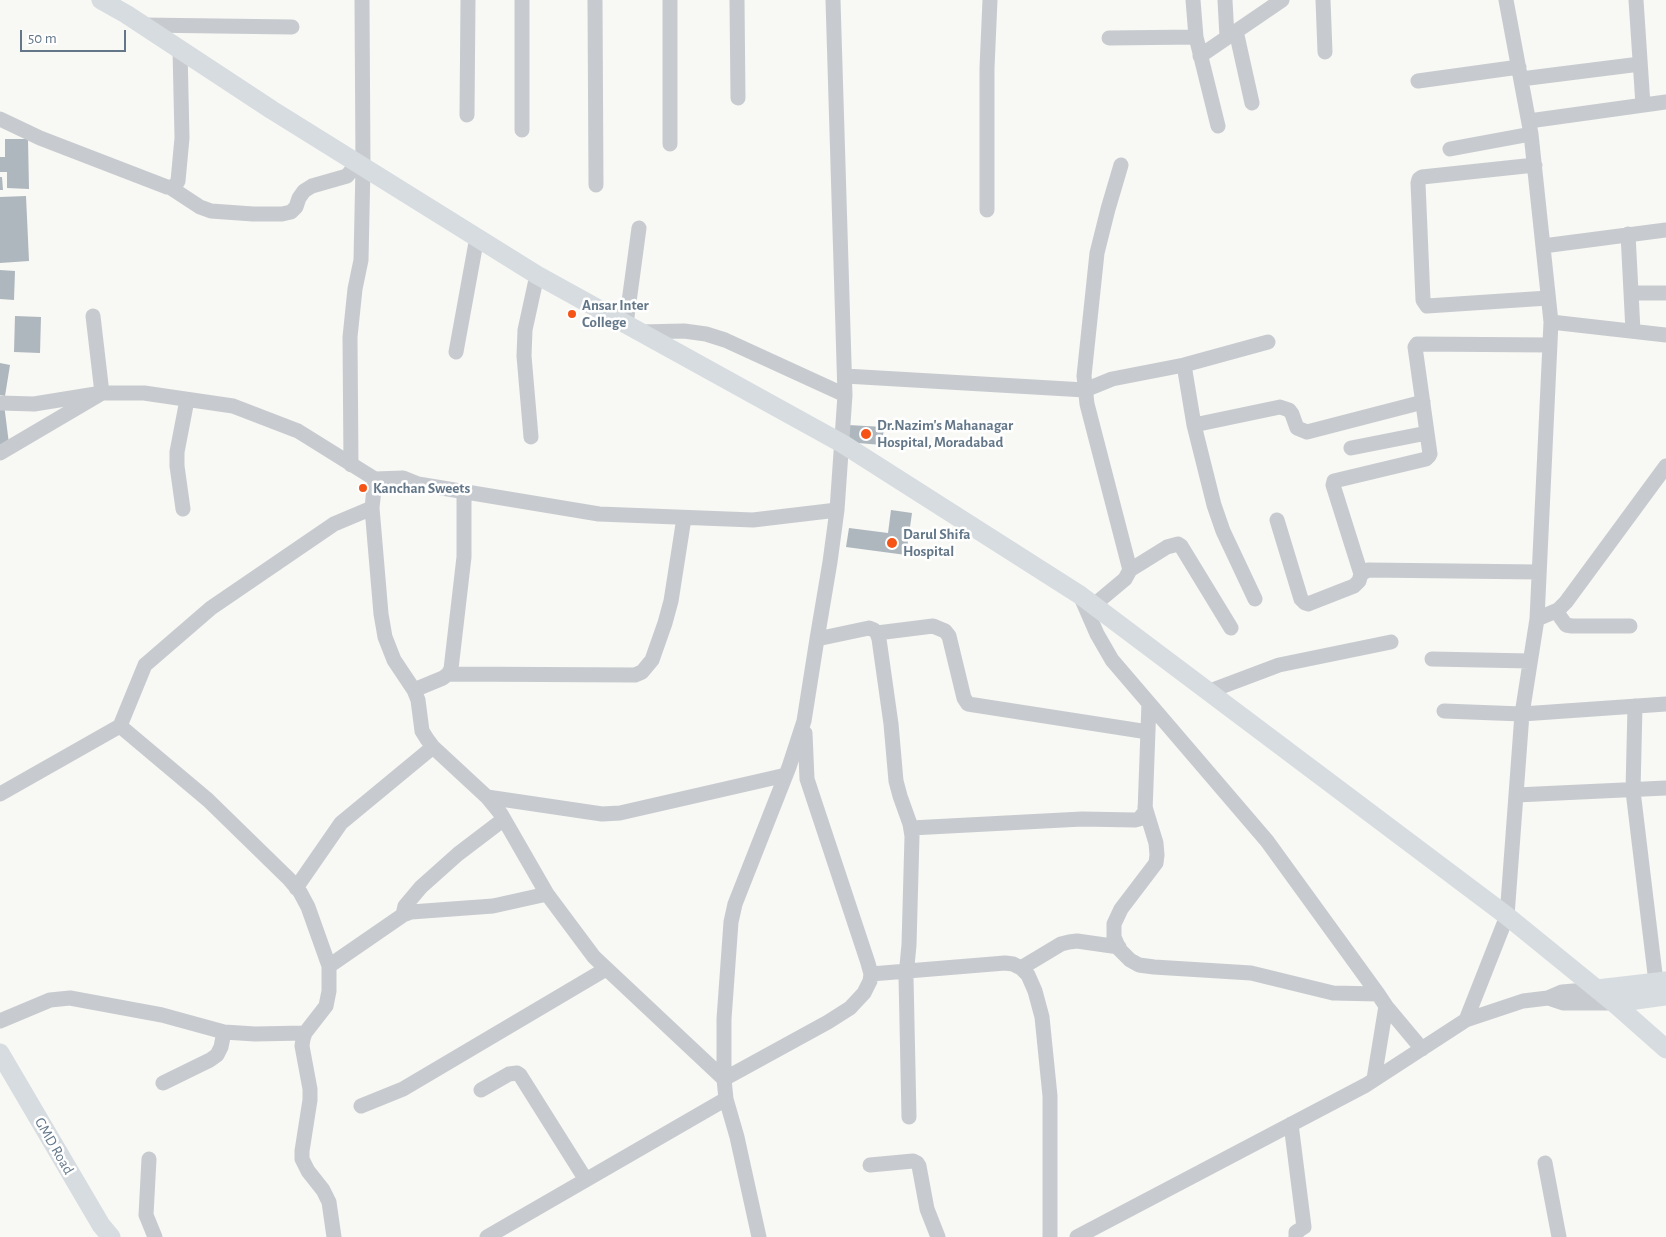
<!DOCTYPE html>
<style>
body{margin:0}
#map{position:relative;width:1666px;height:1237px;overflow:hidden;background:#f8f8f4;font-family:"Alegreya Sans",sans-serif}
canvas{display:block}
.scale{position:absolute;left:20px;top:30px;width:106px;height:22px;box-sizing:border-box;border:2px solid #637789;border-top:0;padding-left:6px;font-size:15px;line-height:18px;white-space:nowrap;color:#637789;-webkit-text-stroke:4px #fff;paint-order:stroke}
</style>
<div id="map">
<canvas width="1666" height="1237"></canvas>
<div class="scale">50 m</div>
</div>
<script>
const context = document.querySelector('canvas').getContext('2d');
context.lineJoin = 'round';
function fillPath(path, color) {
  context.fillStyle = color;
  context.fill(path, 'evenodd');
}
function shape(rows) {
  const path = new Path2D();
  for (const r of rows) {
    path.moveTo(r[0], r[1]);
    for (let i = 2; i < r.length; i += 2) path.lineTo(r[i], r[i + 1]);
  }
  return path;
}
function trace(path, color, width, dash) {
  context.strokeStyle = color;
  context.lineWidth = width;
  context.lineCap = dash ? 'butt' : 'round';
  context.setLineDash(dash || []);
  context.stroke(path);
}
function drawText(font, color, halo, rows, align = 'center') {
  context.font = font + ' "Alegreya Sans",sans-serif';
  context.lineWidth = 5;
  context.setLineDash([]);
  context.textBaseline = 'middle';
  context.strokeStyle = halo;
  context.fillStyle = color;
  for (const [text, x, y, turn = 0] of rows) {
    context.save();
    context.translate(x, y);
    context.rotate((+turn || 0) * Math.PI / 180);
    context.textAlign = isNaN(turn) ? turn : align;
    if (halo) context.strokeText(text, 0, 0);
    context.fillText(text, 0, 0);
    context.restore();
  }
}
const building = shape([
 [5,139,28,139,29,189,7,188,7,172,0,172,0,157,5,157],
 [0,177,2,177,3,190,0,190],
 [26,196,29,261,0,263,0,197],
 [0,270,15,271,14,300,0,299],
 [15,316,41,317,40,353,14,352],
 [0,363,10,365,5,396,0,395],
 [0,404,4,404,9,444,0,445],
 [848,425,884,427,882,445,846,442],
 [891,510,912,513,906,555,846,547,849,528,888,533]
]);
const minor = shape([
 [595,0,596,185],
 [737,0,738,98],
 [1193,0,1196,37,1218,126],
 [1225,0,1227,37],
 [1323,0,1325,52],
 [1636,0,1643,105],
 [143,25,292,27],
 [1236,31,1252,103],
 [1109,38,1196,37],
 [1200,56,1282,0],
 [1521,79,1640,64],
 [1418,81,1519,67],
 [467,115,468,0],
 [0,119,40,138,167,187,174,187,178,181,182,138,180,49],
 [1529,121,1666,102],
 [522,130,522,0],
 [670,144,670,0],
 [1450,149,1531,134],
 [1535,165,1422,177,1419,179,1418,183,1423,300,1427,306,1548,298],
 [171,188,200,207,211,211,253,214,282,214,291,212,296,207,299,198,304,191,312,186,347,176,351,171,356,162],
 [987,210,987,68,990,0],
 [1628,234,1633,331],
 [1543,246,1666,230],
 [1631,293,1666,293],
 [1551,322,1666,335],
 [626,324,639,228],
 [640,332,684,331,706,334,725,340,845,395],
 [456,352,477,237],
 [1184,365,1194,425,1214,505,1223,531,1255,599],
 [845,376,1085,390,1112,379,1184,365,1268,342],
 [0,403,34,404,102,393,144,393,233,406,298,431,375,479,403,478,418,484,599,514,753,520,837,510],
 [1194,425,1280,407,1289,410,1292,414,1297,428,1307,432,1423,402],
 [531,437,524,356,525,330,537,275],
 [1351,448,1427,433],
 [0,453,102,393,93,316],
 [351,465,350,337,355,289,361,260,363,167,362,0],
 [375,479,372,508,381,614,385,637,394,660,414,690,418,700,422,731,427,739,433,747,487,797,501,814,547,894,594,957,724,1079,828,1022,850,1008,864,993,870,981,871,974,868,963,807,779,805,733],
 [183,509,177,466,177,452,187,400],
 [1277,520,1301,599,1305,603,1308,604,1354,586,1359,581,1361,574,1368,570,1539,572],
 [1130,570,1167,547,1178,544,1181,546,1231,628],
 [1361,574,1333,485,1334,481,1426,459,1429,456,1430,454,1415,347,1417,344,1550,345],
 [1080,595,1097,634,1112,660,1267,841,1378,994,1386,1006,1422,1049],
 [1094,605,1125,579,1130,570,1087,404,1084,376,1097,253,1108,209,1121,165],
 [1556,611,1566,625,1572,626,1630,626],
 [1537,619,1558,610,1566,602,1666,466],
 [877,633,933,626,945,631,949,636,964,698,968,704,1148,732],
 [817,639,869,628,874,630,877,633,879,639,891,724,896,781,900,796,910,824,912,836,909,945,906,976,909,1117],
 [1432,659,1530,661],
 [448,674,635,675,642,672,652,660,665,623,671,601,684,518],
 [414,690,443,678,448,674,451,669,464,557,464,491],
 [1210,691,1279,665,1391,642],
 [1635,706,1633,791,1656,982],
 [1444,711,1522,714,1666,704],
 [120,726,208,800,289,879,300,892,308,907,329,966,329,991,326,1006,305,1033,303,1039,302,1046,310,1089,310,1100,302,1151,302,1159,308,1171,323,1190,329,1202,334,1237],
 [0,794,120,726,145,665,211,608,334,524,372,508],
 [1516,795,1666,788],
 [487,797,602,814,620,813,786,775],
 [1145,807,1156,843,1157,855,1156,863,1121,909,1114,924,1114,937,1119,949,1130,960,1139,965,1154,967,1251,973,1333,993,1378,994],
 [911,828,1082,819,1135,820,1139,819,1145,812,1149,703],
 [296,888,341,823,433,747],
 [403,915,405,906,421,887,458,854,504,819],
 [329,966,403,915,411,912,493,906,547,894],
 [1021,968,1061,944,1069,942,1077,941,1119,947],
 [871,974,1005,963,1013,964,1021,968,1028,975,1035,991,1042,1017,1050,1096,1050,1237],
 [1548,998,1563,1003,1614,1003],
 [1466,1020,1507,916,1522,714,1537,619,1551,322,1531,134,1506,0],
 [0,1021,50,1000,70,998,162,1015,224,1032,255,1034,305,1033],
 [1374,1079,1386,1006],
 [163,1083,210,1060,217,1055,221,1047,224,1032],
 [481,1090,509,1074,517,1073,520,1075,586,1180],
 [361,1106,403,1089,606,969],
 [1291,1124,1304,1227,1296,1232,1296,1237],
 [149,1159,146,1215,155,1237],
 [1545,1163,1559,1237],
 [870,1165,913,1161,917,1163,919,1166,927,1209,938,1237],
 [487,1237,726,1099],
 [759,1237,737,1137,726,1099,724,1079,724,1019,731,922,735,904,789,767,804,721,817,639,830,562,837,510,845,395,833,0],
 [1077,1237,1366,1085,1466,1020,1523,1001,1548,998,1562,992,1597,989]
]);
const major = shape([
 [101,0,126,14,272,110,537,275,843,444,1080,595,1507,916,1614,1003,1666,1049],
 [1597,989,1666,981],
 [1614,1003,1666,996],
 [0,1053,101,1225,111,1237]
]);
const markers = [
 [572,314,5,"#f65316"],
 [866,434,6,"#f65316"],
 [363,488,5,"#f65316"],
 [892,543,6,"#f65316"]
];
const poiNames = [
 ["Ansar Inter",582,305],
 ["College",582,322],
 ["Dr.Nazim's Mahanagar",877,425],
 ["Hospital, Moradabad",877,442],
 ["Kanchan Sweets",373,488],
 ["Darul Shifa",903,534],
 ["Hospital",903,551]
];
const streetNames = [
 ["GMD Road",54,1146,60]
];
fillPath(building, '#aeb7be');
trace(minor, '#c7cbcf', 15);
trace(major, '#d6dce0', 19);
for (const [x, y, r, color] of markers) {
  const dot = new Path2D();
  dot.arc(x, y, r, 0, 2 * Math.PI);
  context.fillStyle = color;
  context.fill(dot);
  trace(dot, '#fff', 2);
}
drawText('bold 15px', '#637789', '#fff', poiNames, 'left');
drawText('15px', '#637789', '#fff', streetNames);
</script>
